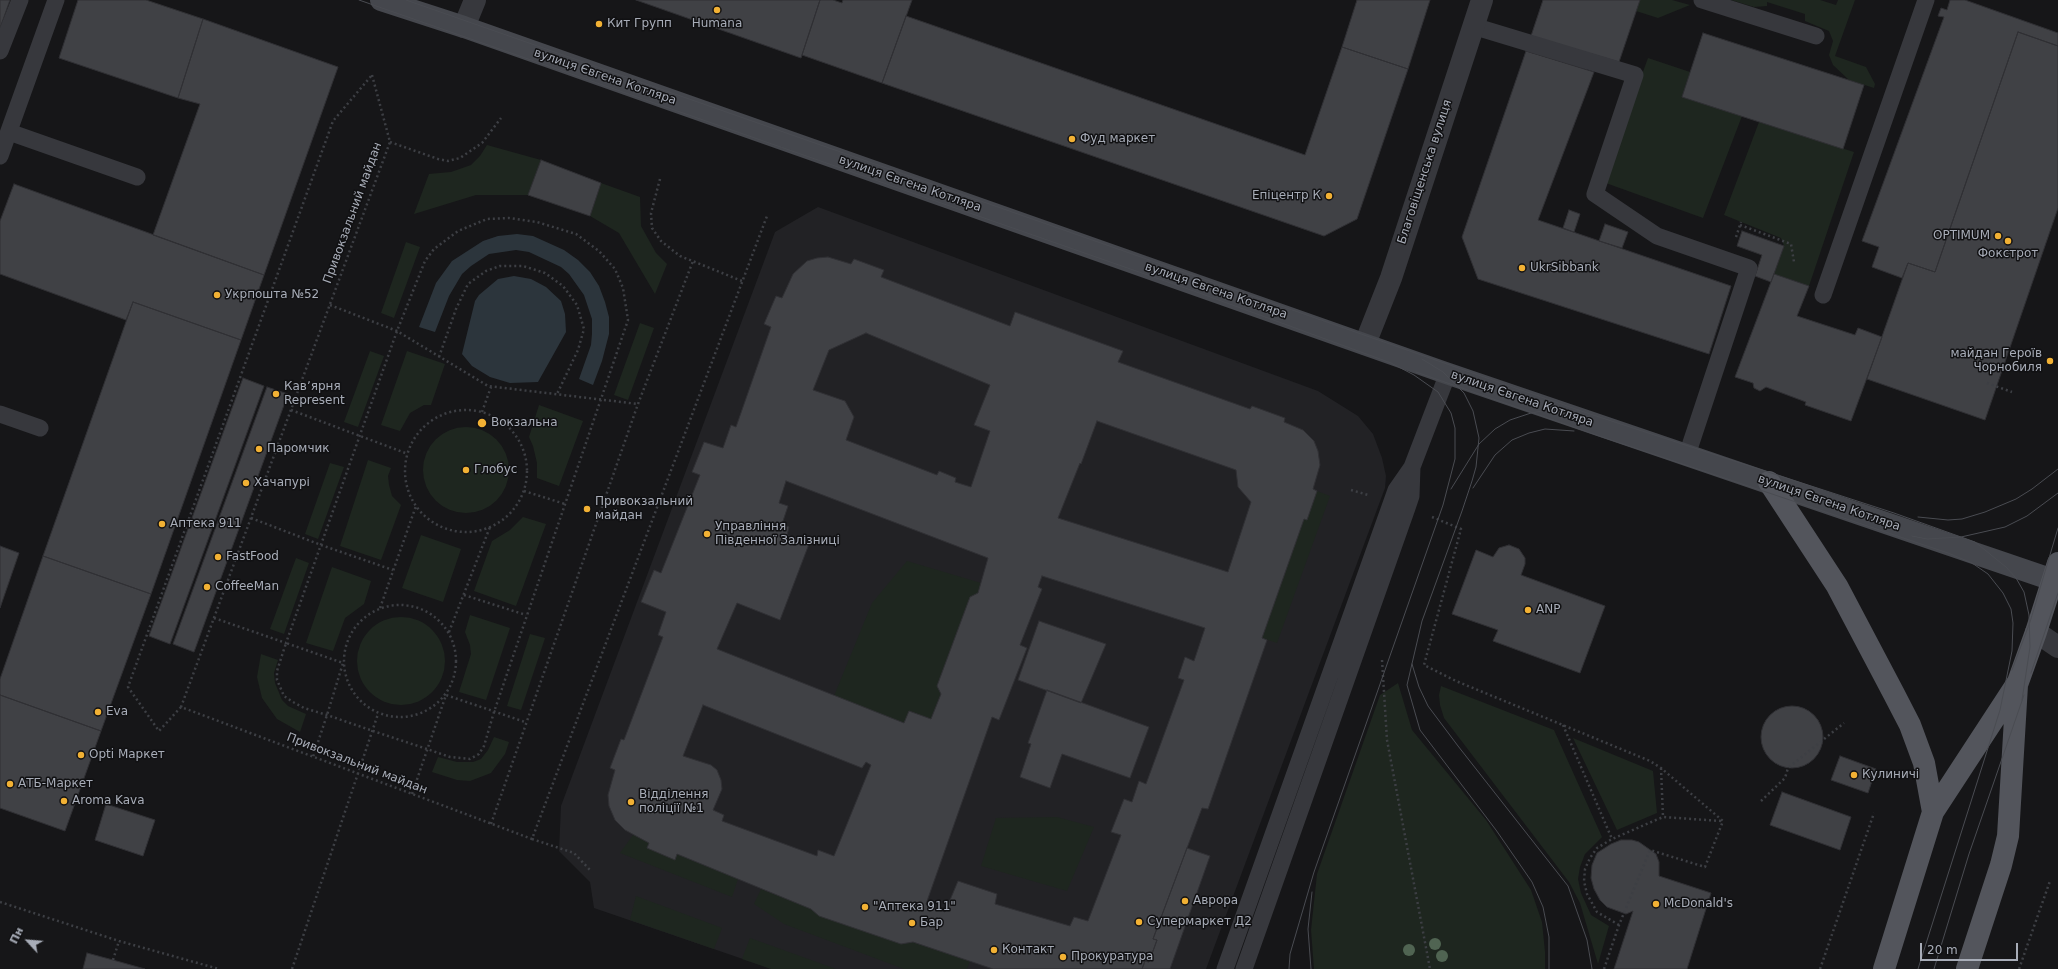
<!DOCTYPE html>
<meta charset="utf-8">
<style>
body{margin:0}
#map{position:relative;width:2058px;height:969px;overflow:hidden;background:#161618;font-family:"DejaVu Sans",sans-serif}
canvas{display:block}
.north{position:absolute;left:8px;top:921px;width:40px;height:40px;-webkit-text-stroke:3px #111113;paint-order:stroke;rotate:296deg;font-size:11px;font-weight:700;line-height:16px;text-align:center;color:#a8adb8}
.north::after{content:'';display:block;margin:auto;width:14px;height:18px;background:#a8adb8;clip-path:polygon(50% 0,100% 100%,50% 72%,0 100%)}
.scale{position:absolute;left:1920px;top:943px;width:98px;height:18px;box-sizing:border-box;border:2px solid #a8adb8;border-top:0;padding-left:5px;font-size:12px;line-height:14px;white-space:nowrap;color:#a8adb8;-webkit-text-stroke:3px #111113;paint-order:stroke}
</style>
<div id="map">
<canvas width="2058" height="969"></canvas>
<div class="north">Пн</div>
<div class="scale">20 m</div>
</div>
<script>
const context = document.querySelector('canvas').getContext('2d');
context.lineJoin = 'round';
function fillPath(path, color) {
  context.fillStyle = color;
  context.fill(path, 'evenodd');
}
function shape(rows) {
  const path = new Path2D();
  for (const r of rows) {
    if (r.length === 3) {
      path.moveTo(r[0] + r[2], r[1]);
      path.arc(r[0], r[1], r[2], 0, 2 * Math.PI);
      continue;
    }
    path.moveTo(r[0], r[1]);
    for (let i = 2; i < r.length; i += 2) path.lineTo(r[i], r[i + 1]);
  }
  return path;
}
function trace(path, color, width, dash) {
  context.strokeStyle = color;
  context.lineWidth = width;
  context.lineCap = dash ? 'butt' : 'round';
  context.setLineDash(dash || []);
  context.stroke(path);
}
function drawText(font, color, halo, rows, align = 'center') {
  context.font = font + ' "DejaVu Sans",sans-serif';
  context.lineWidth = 3;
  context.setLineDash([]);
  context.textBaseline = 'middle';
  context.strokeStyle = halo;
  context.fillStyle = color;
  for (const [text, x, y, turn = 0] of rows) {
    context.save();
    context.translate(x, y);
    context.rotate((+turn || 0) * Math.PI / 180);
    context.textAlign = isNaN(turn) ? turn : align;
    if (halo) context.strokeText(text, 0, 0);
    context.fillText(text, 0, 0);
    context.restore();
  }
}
const built = shape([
 [818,207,1318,391,1358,416,1373,434,1382,458,1386,476,1385,488,1206,969,772,969,594,908,590,882,559,851,561,806,775,232]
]);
const green = shape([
 [1640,0,1672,0,1690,5,1658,18,1636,11],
 [1731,0,1820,0,1836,5,1838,0,1855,0,1835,56,1866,67,1875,84,1874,88,1849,80,1833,65,1829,55,1833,41,1829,31,1805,21,1805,14,1767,2,1767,6,1754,7],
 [1648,58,1690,72,1682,97,1742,116,1703,218,1603,182],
 [1759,122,1854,152,1809,286,1774,274,1784,246,1781,238,1724,215],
 [487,145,541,160,528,195,476,195,414,214,429,174,451,172,471,165,480,156],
 [601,183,640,197,641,226,656,253,667,264,655,294,619,233,590,216],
 [406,242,420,247,394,318,381,313],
 [640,323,654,328,628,400,614,395],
 [370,351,384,356,358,427,344,422],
 [407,351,445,364,431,405,424,405,410,413,400,431,381,425],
 [539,405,583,421,559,486,537,478,537,463,533,446,529,437],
 [466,470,43],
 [368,460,391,468,388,476,389,485,392,496,401,505,381,560,340,546],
 [330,463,344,467,318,539,305,534],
 [1317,491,1330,496,1277,643,1262,638,1304,519,1307,519],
 [523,517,546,524,516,606,474,591,492,541,510,530],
 [421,535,461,549,443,602,402,588],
 [296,558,309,563,284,634,270,629],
 [907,561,981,583,978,593,970,597,937,686,941,694,931,719,910,711,904,723,834,696,872,603],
 [332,567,371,581,364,604,345,618,333,651,306,643],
 [470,615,510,628,486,700,459,692,471,654,470,645,465,632],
 [401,661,44],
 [530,634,545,638,521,710,507,706],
 [261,654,278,660,274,673,275,683,282,700,288,706,306,714,300,732,277,719,262,698,257,677],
 [1398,683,1412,730,1486,820,1531,890,1542,922,1545,952,1545,969,1314,969,1311,930,1317,874,1380,695],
 [1441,686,1554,730,1602,837,1585,854,1580,867,1578,879,1581,893,1591,915,1609,926,1598,964,1580,903,1569,882,1444,718,1440,705,1439,695],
 [494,737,509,742,505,754,491,773,470,781,457,780,432,772,438,757,457,762,473,762,481,759,488,750],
 [1573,738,1653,771,1657,813,1617,830],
 [1057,817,1094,827,1067,891,981,866,996,818],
 [633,835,649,843,647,848,674,859,677,854,738,879,732,897,620,853],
 [761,889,901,944,913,942,970,961,967,969,904,969,784,924,754,904],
 [636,896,722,928,714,949,630,920],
 [750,938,836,969,771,969,742,959]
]);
const water = shape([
 [517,234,533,236,564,250,578,260,590,272,599,286,605,302,609,317,609,334,602,361,593,385,579,379,591,345,592,334,592,319,584,295,569,274,561,267,529,252,516,250,489,254,471,266,462,274,449,296,435,332,419,327,436,283,452,261,483,241,498,236],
 [514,276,531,279,546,287,561,301,565,314,566,332,538,382,510,383,490,377,472,366,462,354,475,301,479,295,498,279]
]);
const building = shape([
 [0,0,10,0,0,28,0,0],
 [78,0,146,0,203,19,178,98,59,58,78,0],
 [636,0,820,0,801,58,636,0],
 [820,0,833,0,842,3,843,0,912,0,882,83,802,55,820,0],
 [1357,0,1430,0,1408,69,1342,47,1357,0],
 [1543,0,1640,0,1619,62,1592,54,1587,69,1526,51,1543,0],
 [1950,0,1965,0,2058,33,2058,46,2018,32,1935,272,1908,263,1902,278,1872,267,1879,247,1862,241,1944,17,1938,16,1941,8,1947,10,1950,0],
 [906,16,1305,155,1342,47,1408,69,1357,219,1324,236,882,83,906,16],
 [203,19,338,67,264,275,153,235,200,104,178,98,203,19],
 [2018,32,2058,46,2058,208,1985,420,1867,379,1908,263,1935,272,2018,32],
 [1703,33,1864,85,1843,149,1682,97,1703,33],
 [1526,51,1594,72,1538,220,1731,286,1709,354,1478,279,1462,237,1526,51],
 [541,160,601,183,590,216,528,195,541,160],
 [14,184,264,275,241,340,133,302,126,320,0,274,0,221,14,184],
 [1569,210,1580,214,1574,232,1563,228,1569,210],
 [1605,224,1628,232,1622,248,1599,241,1605,224],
 [1742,231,1784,246,1771,282,1755,276,1762,255,1737,246,1742,231],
 [828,257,851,264,854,259,884,270,881,277,1010,326,1015,312,1123,351,1118,362,1250,409,1252,406,1285,418,1284,422,1303,430,1314,441,1318,451,1320,465,1313,489,1317,491,1307,520,1304,519,1262,638,1267,640,1208,809,1202,808,1153,939,1157,940,1149,962,1145,961,1142,969,993,969,913,942,901,944,819,916,811,909,677,854,675,860,647,848,649,843,625,830,615,820,609,806,608,795,615,770,610,768,621,739,624,740,663,637,658,635,666,612,641,602,654,570,661,573,700,475,692,472,704,442,723,448,731,425,736,427,771,327,764,324,776,296,782,298,793,274,807,261,817,258,828,257],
 [866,333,990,385,974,425,990,431,971,487,955,482,956,478,939,471,937,475,846,440,854,417,845,401,813,390,829,350,866,333],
 [1097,421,1236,470,1238,487,1251,502,1228,572,1058,518,1080,463,1081,464,1097,421],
 [786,481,988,558,978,593,970,597,937,686,941,694,931,719,909,711,904,723,717,649,737,603,780,620,809,544,787,535,789,527,782,524,788,506,779,503,786,481],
 [1042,576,1205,628,1194,661,1185,657,1178,678,1184,680,1146,784,1139,781,1132,802,1124,799,1111,832,1121,835,1088,921,1074,917,1070,926,995,904,997,894,958,881,945,912,926,904,992,717,999,720,1027,648,1020,645,1042,589,1038,587,1042,576],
 [703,705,862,768,866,762,871,765,834,856,818,850,817,856,722,821,724,815,713,810,722,789,721,780,717,770,711,765,683,756,703,705],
 [1774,274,1809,286,1797,316,1855,335,1858,328,1882,337,1851,421,1805,405,1806,402,1766,387,1760,391,1754,388,1753,383,1735,377,1774,274],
 [133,302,241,340,151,594,43,556,133,302],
 [243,378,264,386,170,644,149,636,243,378],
 [267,387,288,394,194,652,173,644,267,387],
 [1509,545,1519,549,1525,558,1525,564,1521,575,1605,606,1580,673,1493,641,1498,630,1452,614,1476,550,1493,557,1499,548,1509,545],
 [0,546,19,553,0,608,0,546],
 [43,556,151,594,101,731,0,695,0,679,43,556],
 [1039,621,1106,644,1081,703,1018,680,1039,621],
 [1047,690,1149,727,1130,778,1062,754,1050,788,1020,777,1031,744,1028,743,1047,690],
 [0,695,101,731,65,831,0,808,0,695],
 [1792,737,31],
 [1840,756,1876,769,1868,793,1831,780,1840,756],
 [1782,792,1851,817,1840,850,1770,825,1782,792],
 [106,804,155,820,143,856,95,840,106,804],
 [1621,840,1632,840,1639,842,1656,854,1659,862,1659,876,1711,893,1687,969,1614,969,1633,911,1626,914,1607,907,1600,900,1594,889,1591,878,1592,865,1597,853,1611,844,1621,840],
 [1187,848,1210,856,1170,969,1142,969,1145,961,1149,962,1157,940,1153,939,1187,848],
 [87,953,113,960,145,969,83,969,87,953]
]);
const path = shape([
 [372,75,390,142,181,707,532,839,767,216],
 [390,142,438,159,448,161,460,158,482,143,501,118],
 [660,179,651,213,652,228,661,241,680,256,742,281],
 [1740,225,1791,244,1794,262],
 [1736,237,1741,222],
 [330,305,397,331,488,386,638,404],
 [439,357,456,309,468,284,486,271,500,266,523,266,545,273,563,286,577,305,584,329,578,350,557,394],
 [1987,383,2012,392],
 [291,410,408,454],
 [466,471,61],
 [482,412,491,387],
 [1351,490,1368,495],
 [524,491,565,504],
 [1432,517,1461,529,1424,665,1456,681,1650,761,1661,768,1723,821],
 [251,518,321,545,393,570],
 [464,595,526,615],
 [400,661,56],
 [380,608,416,506],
 [214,618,286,643,397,331,425,261,434,249,458,231,487,219,509,218,537,222,576,234,599,251,615,269,623,288,628,320,494,712,484,746,479,754,470,759,450,757,427,749,373,731,327,715,304,708,293,702,284,696,277,680,277,671,286,643,343,663,327,715,313,757],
 [449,632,490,527],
 [1382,660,1387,740,1430,969],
 [181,707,159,731,128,687,333,121,372,75],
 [1563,725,1612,839],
 [1661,768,1663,817],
 [412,794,446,695,525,722],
 [1761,801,1785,778,1788,768,1844,723],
 [491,824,638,404,693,261],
 [532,839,574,853,590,870],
 [0,902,119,941,219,969],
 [1619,925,1597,912,1587,894,1584,881,1585,869,1590,858,1597,848,1612,839,1663,817,1721,821],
 [113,960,119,941],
 [292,969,378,714],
 [1604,969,1619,925,1650,850,1705,867,1723,821],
 [1820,969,1874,813],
 [2019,969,2050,881]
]);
const service = shape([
 [1702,0,1816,36],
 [1473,26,1635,75,1595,194,1657,236,1749,268,1687,455],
 [0,51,20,0],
 [9,132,137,177],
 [0,156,56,0],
 [1823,295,1926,0],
 [0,414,40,428],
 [1225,969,1396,490,1412,467,1448,373],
 [1244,969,1407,508,1411,496,1412,467]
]);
const minor = shape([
 [464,27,475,0],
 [2036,632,2058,647]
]);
const tertiary = shape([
 [1365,344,1391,278,1482,0]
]);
const secondary = shape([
 [381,0,464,27,1443,372,2053,580]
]);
const primary = shape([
 [1769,482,1837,586,1894,694,1910,725,1924,763,1933,812],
 [1884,969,1933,812,2018,682,2036,632,2058,563],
 [1967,969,2001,865,2008,836,2017,685]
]);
const tram = shape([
 [359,0,1205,295,1391,363,1414,375,1438,392,1451,413,1455,428,1455,459,1443,505,1314,872,1290,954,1289,969],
 [406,0,1587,413,1894,513,1975,542,2006,567,2016,578,2024,592,2029,615,2030,647,2022,700],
 [1422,359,1443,372,1464,393,1473,411,1479,438,1476,467,1472,481,1462,511,1422,621,1407,685,1420,730,1496,830,1532,882,1543,907,1549,937,1549,969],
 [1416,372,1602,437,1948,553,1972,563,1988,574,2003,593,2011,609,2013,623,2012,651,2000,710,1918,969],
 [1473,488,1495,455,1512,440,1529,433,1545,429,1574,431],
 [1451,489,1479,444,1495,429,1510,420,1531,413,1547,410,1574,412],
 [1918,517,1948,520,1962,519,1985,512,2016,499,2032,489,2058,469],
 [1912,536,1927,539,1961,537,2005,527,2027,516,2058,493],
 [1412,664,1419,687,1428,706,1458,746,1568,886,1587,940,1592,969],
 [2012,670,2030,622,2058,528],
 [2031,673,2058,593],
 [1311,969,1308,929,1312,892],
 [1934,969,1969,854,2024,695]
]);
const trees = [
 [1435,944],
 [1409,950],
 [1442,956]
];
const markers = [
 [717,10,4,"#f2b134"],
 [599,24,4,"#f2b134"],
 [1072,139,4,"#f2b134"],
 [1329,196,4,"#f2b134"],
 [1998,236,4,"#f2b134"],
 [2008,241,4,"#f2b134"],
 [1522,268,4,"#f2b134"],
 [217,295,4,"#f2b134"],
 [2050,361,4,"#f2b134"],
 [276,394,4,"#f2b134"],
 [482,423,5,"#f2b134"],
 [259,449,4,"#f2b134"],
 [466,470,4,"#f2b134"],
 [246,483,4,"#f2b134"],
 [587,509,4,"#f2b134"],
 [162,524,4,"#f2b134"],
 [707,534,4,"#f2b134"],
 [218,557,4,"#f2b134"],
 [207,587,4,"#f2b134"],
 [1528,610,4,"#f2b134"],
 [98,712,4,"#f2b134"],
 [81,755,4,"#f2b134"],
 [1854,775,4,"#f2b134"],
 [10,784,4,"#f2b134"],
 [64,801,4,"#f2b134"],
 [631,802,4,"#f2b134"],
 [1185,901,4,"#f2b134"],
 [1656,904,4,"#f2b134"],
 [865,907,4,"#f2b134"],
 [1139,922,4,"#f2b134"],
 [912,923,4,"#f2b134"],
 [994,950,4,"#f2b134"],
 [1063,957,4,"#f2b134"]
];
const poiNames = [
 ["Кит Групп",607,24],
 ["Humana",717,24,"center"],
 ["Фуд маркет",1080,139],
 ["Епіцентр К",1321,196,"right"],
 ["OPTIMUM",1990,236,"right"],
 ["Фокстрот",2008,254,"center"],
 ["UkrSibbank",1530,268],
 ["Укрпошта №52",225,295],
 ["майдан Героїв",2042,354,"right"],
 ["Чорнобиля",2042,368,"right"],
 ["Кавʼярня",284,387],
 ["Represent",284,401],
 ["Вокзальна",491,423],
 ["Паромчик",267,449],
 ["Глобус",474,470],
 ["Хачапурі",254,483],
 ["Привокзальний",595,502],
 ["майдан",595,516],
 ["Аптека 911",170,524],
 ["Управління",715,527],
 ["Південної Залізниці",715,541],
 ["FastFood",226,557],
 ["CoffeeMan",215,587],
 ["ANP",1536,610],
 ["Eva",106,712],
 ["Opti Маркет",89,755],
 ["Кулиничі",1862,775],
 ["АТБ-Маркет",18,784],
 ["Відділення",639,795],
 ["поліції №1",639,809],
 ["Aroma Kava",72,801],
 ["Аврора",1193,901],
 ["McDonald's",1664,904],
 ["\"Аптека 911\"",873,907],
 ["Супермаркет Д2",1147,922],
 ["Бар",920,923],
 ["Контакт",1002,950],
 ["Прокуратура",1071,957]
];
const streetNames = [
 ["вулиця Євгена Котляра",605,77,19],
 ["Благовіщенська вулиця",1425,172,-72],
 ["вулиця Євгена Котляра",910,184,19],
 ["Привокзальний майдан",353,213,-70],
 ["вулиця Євгена Котляра",1216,291,19],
 ["вулиця Євгена Котляра",1522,399,19],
 ["вулиця Євгена Котляра",1829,503,19],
 ["Привокзальний майдан",357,764,21]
];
fillPath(built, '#222225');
fillPath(green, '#1e261f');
fillPath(water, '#2c353c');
fillPath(building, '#404145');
trace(building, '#303034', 1);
trace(path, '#3d3f44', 2.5, [2, 3]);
trace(service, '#37383d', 17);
trace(minor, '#37383d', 22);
trace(tertiary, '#37383d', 22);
trace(secondary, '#45474d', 22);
trace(primary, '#53555c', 22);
trace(tram, '#4a4c52', 1);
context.fillStyle = '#506452';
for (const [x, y] of trees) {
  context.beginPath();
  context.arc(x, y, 6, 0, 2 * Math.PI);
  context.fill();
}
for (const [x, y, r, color] of markers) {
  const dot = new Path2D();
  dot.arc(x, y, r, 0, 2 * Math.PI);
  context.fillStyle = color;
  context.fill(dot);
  trace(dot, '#111113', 1.5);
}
drawText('12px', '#a8adb8', '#111113', poiNames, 'left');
drawText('12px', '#a8adb8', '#111113', streetNames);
</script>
